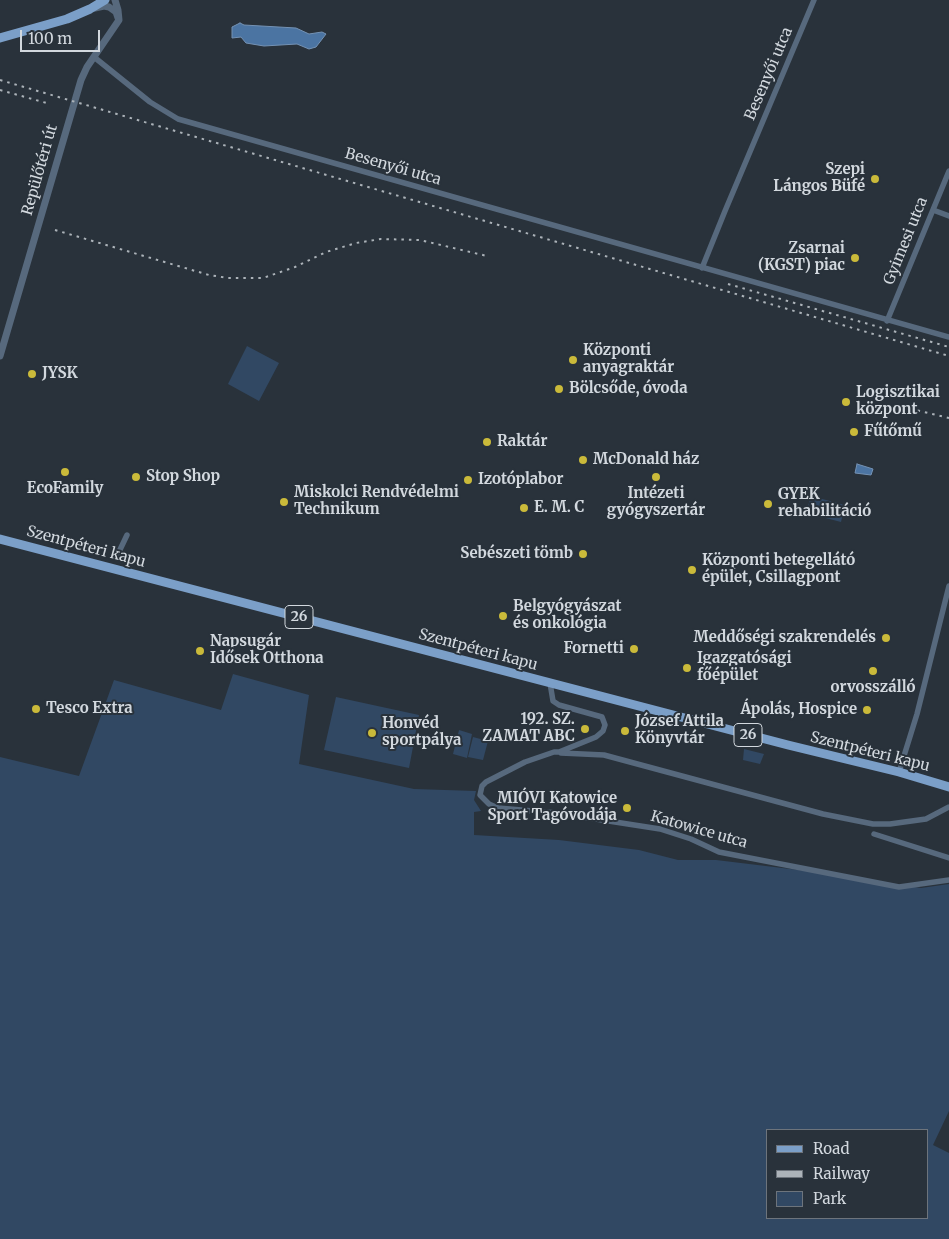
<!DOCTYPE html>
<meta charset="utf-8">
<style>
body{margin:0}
#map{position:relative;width:949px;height:1239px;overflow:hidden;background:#29323b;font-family:Merriweather,serif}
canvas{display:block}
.legend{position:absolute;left:766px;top:1129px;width:162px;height:90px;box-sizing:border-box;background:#29323b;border:1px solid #6d747c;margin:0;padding:6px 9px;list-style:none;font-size:15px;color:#d2d8de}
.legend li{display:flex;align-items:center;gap:10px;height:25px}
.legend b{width:25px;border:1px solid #6d747c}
.scale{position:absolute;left:20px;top:30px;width:80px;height:22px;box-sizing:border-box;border:2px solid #d2d8de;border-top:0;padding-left:6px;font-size:15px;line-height:18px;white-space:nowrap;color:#d2d8de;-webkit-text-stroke:4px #29323b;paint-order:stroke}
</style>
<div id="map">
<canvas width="949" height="1239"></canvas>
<ul class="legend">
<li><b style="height:6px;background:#7b9fc8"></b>Road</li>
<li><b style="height:6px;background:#acb3b9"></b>Railway</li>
<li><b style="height:14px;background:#314863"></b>Park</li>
</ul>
<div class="scale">100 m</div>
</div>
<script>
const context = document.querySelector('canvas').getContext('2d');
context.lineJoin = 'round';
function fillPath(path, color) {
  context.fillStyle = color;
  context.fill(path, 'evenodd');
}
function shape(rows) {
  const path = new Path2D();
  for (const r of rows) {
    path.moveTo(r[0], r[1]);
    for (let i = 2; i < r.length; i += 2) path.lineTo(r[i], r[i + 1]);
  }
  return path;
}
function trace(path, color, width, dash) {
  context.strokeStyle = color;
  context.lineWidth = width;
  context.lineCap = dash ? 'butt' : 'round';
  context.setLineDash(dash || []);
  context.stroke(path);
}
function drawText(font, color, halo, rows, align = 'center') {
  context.font = font + ' Merriweather,serif';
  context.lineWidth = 4;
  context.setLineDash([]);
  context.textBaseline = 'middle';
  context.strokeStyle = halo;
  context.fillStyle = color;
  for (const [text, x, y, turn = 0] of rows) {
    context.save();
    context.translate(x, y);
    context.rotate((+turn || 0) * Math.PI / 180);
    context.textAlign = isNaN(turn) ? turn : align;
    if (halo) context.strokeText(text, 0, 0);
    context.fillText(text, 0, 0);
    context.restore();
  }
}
const green = shape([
 [247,346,279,363,259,401,228,384],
 [811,496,845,505,841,522,806,513],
 [233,674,309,695,299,764,414,789,476,791,474,800,481,811,474,812,474,835,559,840,639,850,678,860,716,860,832,874,921,888,949,884,949,1111,933,1145,949,1153,949,1239,0,1239,0,757,79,776,114,680,221,710],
 [768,1130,928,1130,928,1218,768,1218],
 [336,697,419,715,409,768,324,750],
 [459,730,472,734,467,758,453,754],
 [473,737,488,741,483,760,468,757],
 [744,749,764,754,760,764,743,760]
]);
const water = shape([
 [240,23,244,25,296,28,309,34,322,32,326,34,316,47,309,49,297,44,264,46,246,43,241,37,232,38,232,27,240,23],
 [857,464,873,469,871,475,855,473,857,464]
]);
const minor = shape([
 [94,57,150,102,178,119,949,337],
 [933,210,949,216],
 [702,268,725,211,814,0],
 [887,321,949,171],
 [117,556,127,535],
 [550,683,553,701,559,705,602,717,605,725,603,731,596,737,559,752,554,752,525,762,486,782,482,786,480,795,489,804,498,808,557,813,660,829,691,839,719,852,899,887,949,880],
 [561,753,604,755,823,814,873,824,890,824,926,819,949,807],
 [899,772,917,714,949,586],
 [874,834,949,858]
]);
const tertiary = shape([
 [95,8,104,6,109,7,116,12,118,18],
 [0,356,81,80,87,67,119,20,118,10,115,0]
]);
const primary = shape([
 [0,38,67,19,90,9,105,0],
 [0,539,788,745,899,772,949,787]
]);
const rail = shape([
 [0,80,949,356],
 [0,90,50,104],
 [55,230,209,275,228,278,263,278,295,267,326,252,356,243,381,239,420,240,487,256],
 [728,284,949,347],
 [903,407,949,418]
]);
const markers = [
 [875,179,5,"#caba3a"],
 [855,258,5,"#caba3a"],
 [573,360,5,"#caba3a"],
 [32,374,5,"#caba3a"],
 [559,389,5,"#caba3a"],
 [846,402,5,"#caba3a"],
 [854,432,5,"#caba3a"],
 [487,442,5,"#caba3a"],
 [583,460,5,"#caba3a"],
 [65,472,5,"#caba3a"],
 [136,477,5,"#caba3a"],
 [656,477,5,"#caba3a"],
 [468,480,5,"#caba3a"],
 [284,502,5,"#caba3a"],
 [768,504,5,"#caba3a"],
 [524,508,5,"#caba3a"],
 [583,554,5,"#caba3a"],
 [692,570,5,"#caba3a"],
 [503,616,5,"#caba3a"],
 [886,638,5,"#caba3a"],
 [634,649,5,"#caba3a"],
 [200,651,5,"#caba3a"],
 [687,668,5,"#caba3a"],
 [873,671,5,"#caba3a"],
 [36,709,5,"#caba3a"],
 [867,710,5,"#caba3a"],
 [585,729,5,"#caba3a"],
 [625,731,5,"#caba3a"],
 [372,733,5,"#caba3a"],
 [627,808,5,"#caba3a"]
];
const shields = [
 [299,617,28],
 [748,735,28]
];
const shieldNames = [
 ["26",299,617],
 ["26",748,735]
];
const streetNames = [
 ["Besenyői utca",769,74,-67],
 ["Besenyői utca",393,167,16],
 ["Repülőtéri út",40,170,-74],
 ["Gyimesi utca",906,241,-68],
 ["Szentpéteri kapu",86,547,15],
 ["Szentpéteri kapu",478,650,15],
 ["Szentpéteri kapu",870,752,14],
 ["Katowice utca",699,830,16]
];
const poiNames = [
 ["Szepi",865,170,"right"],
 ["Lángos Büfé",865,187,"right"],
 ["Zsarnai",845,249,"right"],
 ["(KGST) piac",845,266,"right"],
 ["Központi",583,351],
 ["anyagraktár",583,368],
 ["JYSK",42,374],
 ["Bölcsőde, óvoda",569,389],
 ["Logisztikai",856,393],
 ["központ",856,410],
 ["Fűtőmű",864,432],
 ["Raktár",497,442],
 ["McDonald ház",593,460],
 ["Stop Shop",146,477],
 ["Izotóplabor",478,480],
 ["EcoFamily",65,489,"center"],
 ["Miskolci Rendvédelmi",294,493],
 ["Technikum",294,510],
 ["Intézeti",656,494,"center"],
 ["gyógyszertár",656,511,"center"],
 ["GYEK",778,495],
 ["rehabilitáció",778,512],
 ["E. M. C",534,508],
 ["Sebészeti tömb",573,554,"right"],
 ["Központi betegellátó",702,561],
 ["épület, Csillagpont",702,578],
 ["Belgyógyászat",513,607],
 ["és onkológia",513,624],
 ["Meddőségi szakrendelés",876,638,"right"],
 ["Napsugár",210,642],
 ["Idősek Otthona",210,659],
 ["Fornetti",624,649,"right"],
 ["Igazgatósági",697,659],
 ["főépület",697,676],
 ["orvosszálló",873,688,"center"],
 ["Tesco Extra",46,709],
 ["Ápolás, Hospice",857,710,"right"],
 ["192. SZ.",575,720,"right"],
 ["ZAMAT ABC",575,737,"right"],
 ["József Attila",635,722],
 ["Könyvtár",635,739],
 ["Honvéd",382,724],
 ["sportpálya",382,741],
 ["MIÓVI Katowice",617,799,"right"],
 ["Sport Tagóvodája",617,816,"right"]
];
fillPath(green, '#314863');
fillPath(water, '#4b74a2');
trace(water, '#7492b4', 1);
trace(minor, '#57697d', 5.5);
trace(tertiary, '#57697d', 7);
trace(primary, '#7b9fc8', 9);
trace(rail, '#acb3b9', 2, [2.5, 5]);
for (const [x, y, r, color] of markers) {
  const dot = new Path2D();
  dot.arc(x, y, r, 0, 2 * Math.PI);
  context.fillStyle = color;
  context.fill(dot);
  trace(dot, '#29323b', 2);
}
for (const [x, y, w] of shields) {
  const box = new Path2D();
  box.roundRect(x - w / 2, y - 11.5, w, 23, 4);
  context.fillStyle = '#29323b';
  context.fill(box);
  trace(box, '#d2d8de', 1);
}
drawText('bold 14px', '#d2d8de', null, shieldNames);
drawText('15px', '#d2d8de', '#29323b', streetNames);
drawText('bold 15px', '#d2d8de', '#29323b', poiNames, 'left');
</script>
